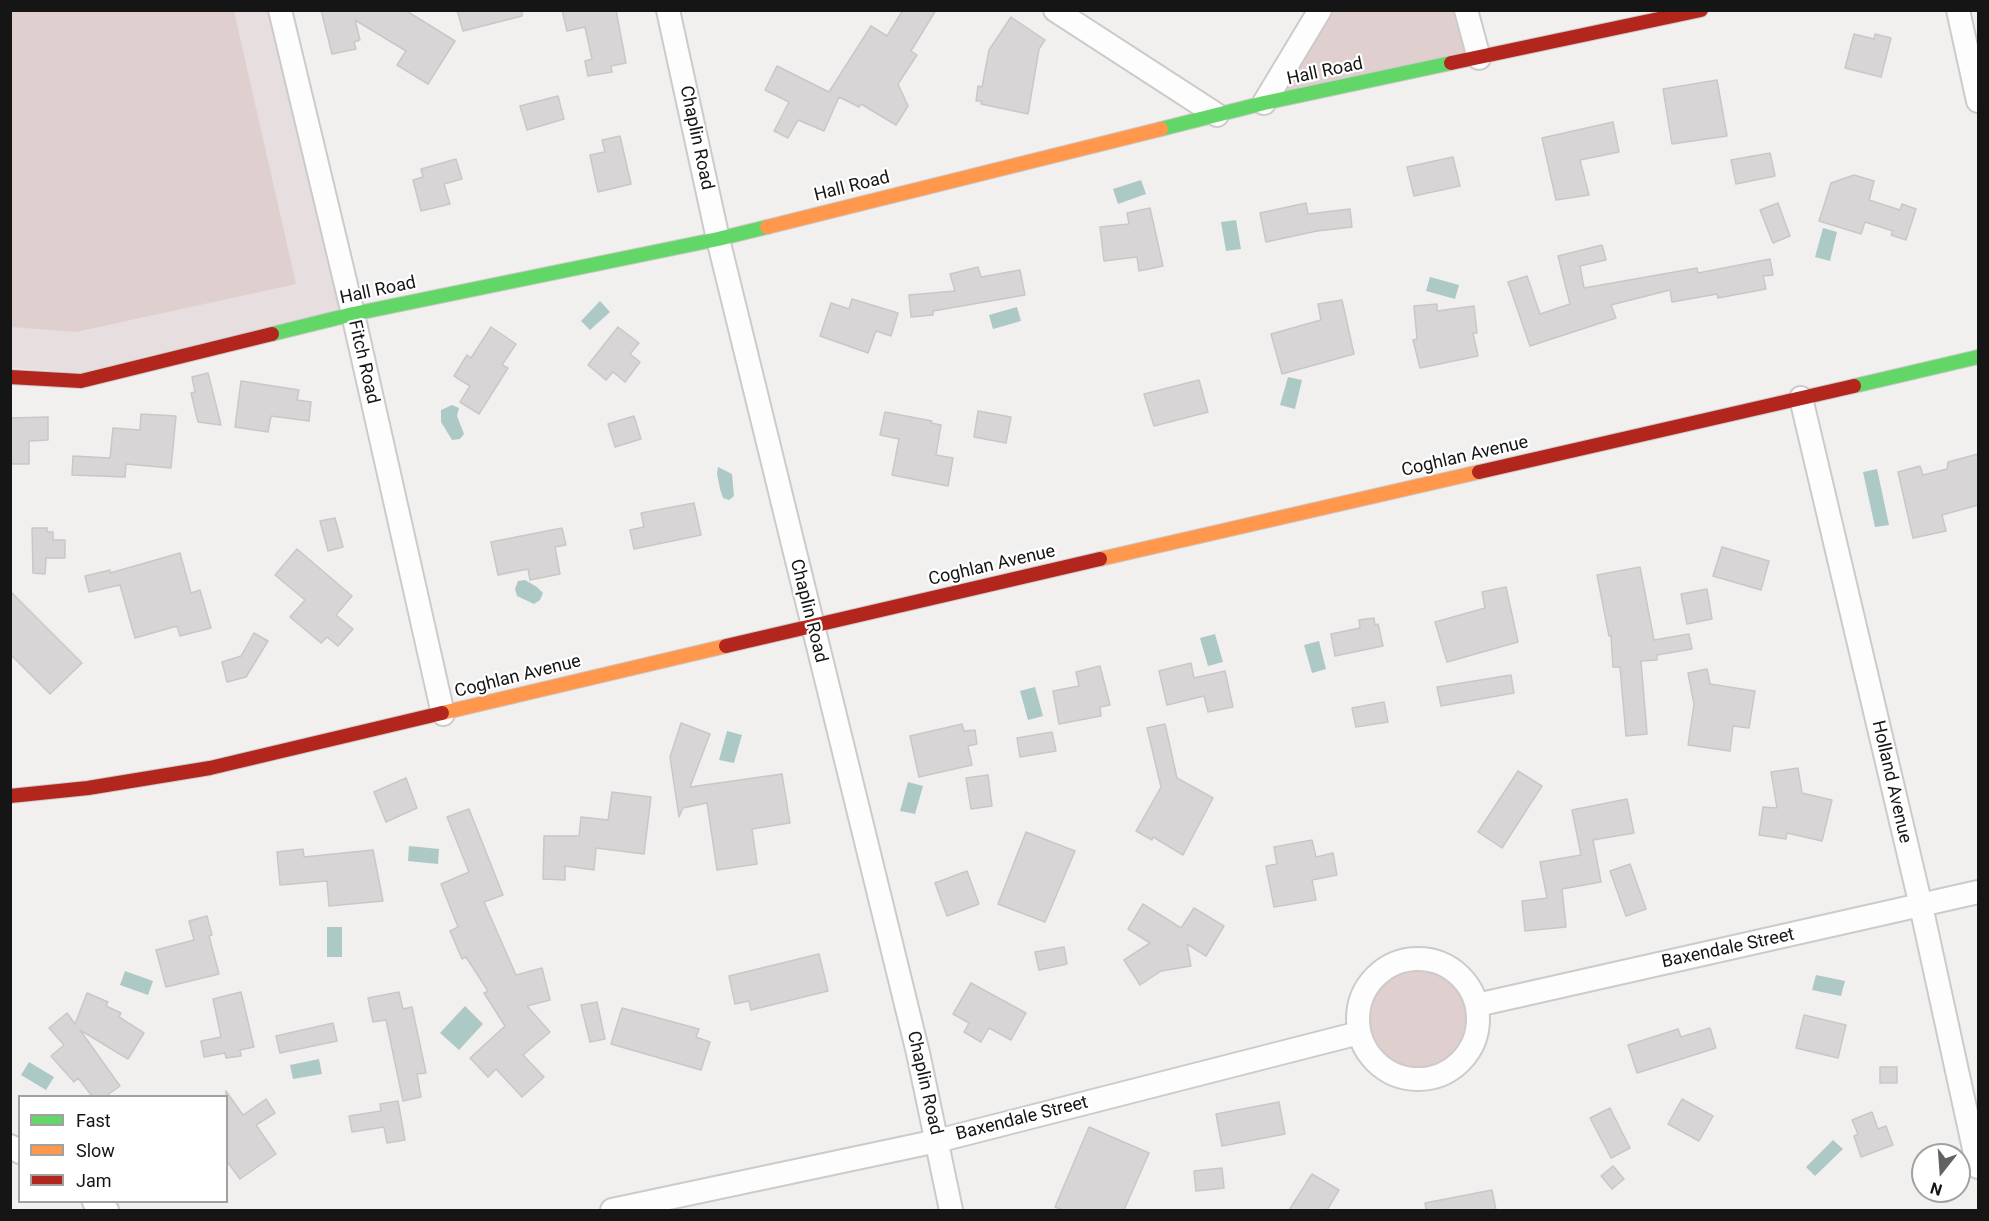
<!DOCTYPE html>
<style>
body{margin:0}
#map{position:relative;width:1989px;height:1221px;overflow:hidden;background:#f2efef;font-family:Roboto,sans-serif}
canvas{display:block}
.frame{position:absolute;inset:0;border:12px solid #161515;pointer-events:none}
.legend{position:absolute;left:18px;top:1095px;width:210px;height:108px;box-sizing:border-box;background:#fff;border:2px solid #a2a1a1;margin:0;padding:8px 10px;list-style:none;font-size:18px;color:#161515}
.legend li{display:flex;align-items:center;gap:12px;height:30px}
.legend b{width:30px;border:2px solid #a2a1a1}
.north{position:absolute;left:1911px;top:1143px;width:60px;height:60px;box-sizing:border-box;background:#fff;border:2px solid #a2a1a1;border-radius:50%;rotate:197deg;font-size:16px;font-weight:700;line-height:24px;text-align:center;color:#161515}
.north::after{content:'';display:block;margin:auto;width:21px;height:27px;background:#636161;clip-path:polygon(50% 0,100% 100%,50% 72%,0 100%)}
</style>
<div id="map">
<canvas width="1989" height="1221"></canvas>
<div class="frame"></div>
<ul class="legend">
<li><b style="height:8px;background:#63d668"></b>Fast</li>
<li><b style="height:8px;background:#ff974d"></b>Slow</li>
<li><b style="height:8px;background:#b3261e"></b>Jam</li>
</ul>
<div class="north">N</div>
</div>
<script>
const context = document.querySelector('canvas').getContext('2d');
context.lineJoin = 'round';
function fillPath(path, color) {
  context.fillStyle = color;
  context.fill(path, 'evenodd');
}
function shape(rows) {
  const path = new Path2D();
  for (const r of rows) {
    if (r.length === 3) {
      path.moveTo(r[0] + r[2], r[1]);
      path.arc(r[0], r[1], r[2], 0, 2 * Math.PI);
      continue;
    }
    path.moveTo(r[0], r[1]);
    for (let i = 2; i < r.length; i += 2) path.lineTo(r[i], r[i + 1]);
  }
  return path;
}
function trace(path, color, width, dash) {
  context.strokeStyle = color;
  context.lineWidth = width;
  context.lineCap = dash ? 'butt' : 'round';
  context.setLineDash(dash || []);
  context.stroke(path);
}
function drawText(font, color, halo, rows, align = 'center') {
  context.font = font + ' Roboto,sans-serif';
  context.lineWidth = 4.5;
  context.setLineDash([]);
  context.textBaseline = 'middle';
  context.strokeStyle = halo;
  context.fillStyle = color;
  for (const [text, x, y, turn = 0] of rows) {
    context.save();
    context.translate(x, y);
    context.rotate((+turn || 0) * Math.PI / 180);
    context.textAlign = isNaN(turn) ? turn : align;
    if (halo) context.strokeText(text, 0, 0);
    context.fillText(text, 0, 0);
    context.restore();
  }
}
const built = shape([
 [10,11,271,11,344,309,80,373,11,368]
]);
const green = shape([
 [10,11,234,11,296,284,76,332,11,327],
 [1324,11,1462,11,1474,56,1274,96],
 [1418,1019,60]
]);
const water = shape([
 [1141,180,1146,194,1118,204,1113,189],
 [1236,220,1241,249,1226,251,1221,222],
 [1823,228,1837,232,1830,261,1815,257],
 [1430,277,1459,285,1455,299,1426,291],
 [600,301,610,312,590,330,581,321],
 [1017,307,1021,321,993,329,989,315],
 [1288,377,1302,380,1295,409,1280,405],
 [452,405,459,408,457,416,464,434,460,439,452,440,441,422,441,410],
 [718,467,732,474,734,496,729,500,723,498,720,489,717,474],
 [1877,469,1889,525,1875,527,1863,472],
 [525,580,537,587,543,593,540,600,534,604,517,596,515,589,518,581],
 [1215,634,1223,662,1208,666,1200,638],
 [1319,641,1326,669,1312,673,1304,645],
 [1035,687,1043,716,1028,720,1020,691],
 [727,731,742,735,734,763,719,760],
 [908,782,923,786,915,814,900,811],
 [409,846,439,849,438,864,408,861],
 [327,927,342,927,342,957,327,957],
 [125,971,153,981,148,995,120,985],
 [1816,975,1845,981,1841,996,1812,990],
 [465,1006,483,1024,459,1050,440,1033],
 [319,1059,322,1074,293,1079,290,1065],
 [29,1062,54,1077,46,1090,21,1075],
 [1833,1140,1843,1149,1815,1176,1806,1167]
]);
const building = shape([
 [321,10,405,10,455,41,428,84,397,65,406,51,355,20,360,40,354,42,356,49,332,54,321,10],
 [457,10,522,10,522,16,463,31,457,10],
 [562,10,616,10,626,63,611,66,612,72,588,76,585,61,592,59,585,27,567,31,562,10],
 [903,10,936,10,911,51,917,55,898,84,908,106,896,125,861,104,859,107,839,97,824,131,798,120,788,138,774,131,789,102,765,90,777,66,829,92,871,26,887,36,903,10],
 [1011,17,1045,40,1039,49,1028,114,981,104,982,101,976,101,978,86,982,87,989,50,1011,17],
 [1854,34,1874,39,1875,34,1891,38,1881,77,1845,68,1854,34],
 [1717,80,1727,136,1672,144,1663,89,1717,80],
 [558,96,564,119,527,130,520,106,558,96],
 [1613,122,1619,152,1580,160,1589,195,1556,200,1542,138,1613,122],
 [620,136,631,184,598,192,590,155,605,152,602,140,620,136],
 [1770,153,1775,176,1736,184,1731,160,1770,153],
 [1453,157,1460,186,1414,196,1407,167,1453,157],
 [456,159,462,179,444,184,450,204,421,211,413,180,423,177,421,169,456,159],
 [1854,175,1874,181,1869,200,1900,210,1902,204,1916,209,1906,240,1891,235,1893,231,1865,222,1861,234,1819,221,1831,183,1854,175],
 [1306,203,1308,214,1350,209,1352,227,1317,231,1266,242,1260,213,1306,203],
 [1778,203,1790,236,1773,243,1760,210,1778,203],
 [1150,208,1163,266,1139,271,1137,257,1104,261,1100,227,1129,224,1127,213,1150,208],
 [1602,245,1606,260,1580,266,1584,288,1697,268,1698,273,1770,259,1773,275,1763,276,1766,289,1718,298,1717,294,1672,302,1670,290,1611,305,1616,318,1530,346,1508,282,1527,276,1540,314,1570,304,1558,256,1602,245],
 [978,267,981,277,1020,270,1025,295,933,311,933,315,911,317,909,295,955,291,950,274,978,267],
 [852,299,898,313,891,336,876,331,868,353,820,336,831,303,849,309,852,299],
 [1342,300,1354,354,1282,374,1271,334,1321,320,1318,304,1342,300],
 [1437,304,1437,311,1474,306,1477,333,1473,333,1478,356,1420,368,1413,340,1417,339,1414,306,1437,304],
 [491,327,516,344,502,365,508,368,479,414,460,402,470,386,454,376,467,355,471,358,491,327],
 [618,327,639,343,630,354,640,362,625,382,613,372,606,380,588,365,618,327],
 [208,373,221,425,198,422,191,393,195,392,192,377,208,373],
 [1199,380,1208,412,1154,426,1144,394,1199,380],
 [241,381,299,390,297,400,311,402,309,421,271,416,268,432,235,427,241,381],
 [978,411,1011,417,1006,443,974,437,978,411],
 [885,412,932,421,931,423,941,425,936,455,953,458,948,486,892,475,899,439,880,435,885,412],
 [141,414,176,416,171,468,126,464,125,477,72,475,73,456,110,458,113,428,140,430,141,414],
 [634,416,641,439,615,447,608,424,634,416],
 [48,417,48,440,29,441,29,464,10,464,10,418,48,417],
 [1978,454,1978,505,1942,515,1946,531,1913,538,1898,472,1920,466,1923,475,1947,469,1948,462,1978,454],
 [694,503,701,535,634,549,630,530,644,527,641,513,694,503],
 [335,518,343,547,328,551,320,521,335,518],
 [32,528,47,528,47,532,53,532,53,540,65,540,65,558,46,558,45,574,33,573,32,528],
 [562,528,566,545,555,547,560,574,530,580,528,569,498,575,491,542,562,528],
 [1722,547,1769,561,1761,590,1713,576,1722,547],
 [297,549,352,596,336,615,353,629,338,646,327,637,321,643,290,617,305,600,275,575,297,549],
 [180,553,191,593,200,590,211,628,180,636,177,626,135,638,120,585,89,592,85,576,110,570,110,573,180,553],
 [1640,567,1654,640,1689,634,1692,649,1657,655,1657,660,1641,661,1647,734,1626,736,1620,667,1613,667,1611,635,1609,636,1597,575,1640,567],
 [1506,587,1518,642,1447,662,1435,622,1485,608,1482,592,1506,587],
 [1707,589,1712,619,1687,624,1681,594,1707,589],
 [10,591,82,663,50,694,10,654,10,591],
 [1374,618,1375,625,1378,624,1383,646,1335,656,1331,634,1360,628,1359,620,1374,618],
 [254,633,268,641,246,677,227,682,222,662,241,656,254,633],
 [1191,663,1194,678,1225,671,1233,707,1208,712,1204,696,1167,705,1159,671,1191,663],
 [1100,666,1110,705,1100,707,1101,716,1059,724,1053,691,1079,686,1076,672,1100,666],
 [1707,669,1710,684,1755,691,1749,728,1733,726,1730,751,1688,745,1694,704,1688,673,1707,669],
 [1511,675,1514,693,1441,706,1437,687,1511,675],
 [1384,702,1388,722,1356,727,1352,708,1384,702],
 [681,723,710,734,690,787,782,774,790,823,752,829,757,864,717,870,707,803,683,808,679,817,670,757,681,723],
 [962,724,964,731,975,730,977,744,968,746,972,765,919,777,910,736,962,724],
 [1165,724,1177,778,1213,798,1183,855,1153,837,1152,840,1136,831,1161,787,1147,728,1165,724],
 [1052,732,1056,751,1020,757,1017,738,1052,732],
 [1798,768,1802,793,1832,800,1822,841,1787,833,1786,839,1759,835,1763,807,1777,808,1771,772,1798,768],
 [1518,771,1542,786,1502,848,1478,832,1518,771],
 [988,775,992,806,971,809,966,778,988,775],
 [406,778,417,808,386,822,374,792,406,778],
 [612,792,651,797,644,854,596,848,594,870,565,866,565,880,543,879,544,836,579,836,581,817,608,820,612,792],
 [1627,799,1634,833,1593,840,1601,882,1562,889,1566,927,1525,931,1522,901,1547,898,1540,862,1581,855,1572,810,1627,799],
 [469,809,503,895,484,902,516,975,542,968,550,1000,527,1006,550,1032,523,1055,544,1077,522,1097,496,1069,488,1077,470,1058,505,1026,484,993,488,991,466,957,462,959,450,931,458,927,441,884,469,872,447,817,469,809],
 [1026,832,1075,851,1045,922,998,904,1026,832],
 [1312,840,1316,857,1333,853,1337,875,1312,880,1316,900,1274,907,1266,866,1277,864,1274,847,1312,840],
 [303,849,304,857,373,850,383,901,329,906,327,881,280,885,277,852,303,849],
 [1630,864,1646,909,1626,916,1610,871,1630,864],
 [967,871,979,904,947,916,935,883,967,871],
 [1143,904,1181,928,1194,908,1224,926,1206,956,1187,944,1191,966,1161,971,1140,985,1124,960,1150,943,1128,929,1143,904],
 [207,916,212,935,209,936,219,974,166,987,156,950,194,940,189,921,207,916],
 [1064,947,1067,964,1039,970,1035,952,1064,947],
 [819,954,828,991,751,1010,749,1001,735,1004,729,976,819,954],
 [971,983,1026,1013,1011,1040,989,1028,981,1042,964,1032,969,1023,953,1014,971,983],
 [241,992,254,1047,240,1050,241,1056,226,1058,225,1053,204,1057,201,1041,221,1037,213,999,241,992],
 [399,992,403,1009,412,1007,426,1073,417,1074,421,1097,403,1101,386,1020,373,1022,368,998,399,992],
 [87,993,108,1002,106,1006,121,1013,119,1017,144,1033,128,1059,80,1030,120,1086,106,1096,92,1096,78,1078,74,1082,51,1056,64,1045,49,1028,67,1013,75,1024,87,993],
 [597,1002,605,1039,590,1042,581,1005,597,1002],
 [622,1008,699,1029,696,1037,710,1042,701,1070,611,1044,622,1008],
 [1804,1015,1846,1025,1838,1058,1796,1048,1804,1015],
 [333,1023,337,1041,280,1053,276,1036,333,1023],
 [1710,1028,1716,1048,1637,1073,1628,1045,1678,1029,1681,1037,1710,1028],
 [1880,1067,1897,1067,1897,1083,1880,1083,1880,1067],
 [226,1091,243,1115,266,1099,275,1113,256,1125,276,1154,240,1179,226,1160,226,1091],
 [1682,1099,1713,1116,1699,1141,1668,1124,1682,1099],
 [398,1101,405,1140,387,1143,384,1127,352,1132,349,1116,381,1111,380,1104,398,1101],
 [1279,1102,1285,1134,1222,1146,1216,1114,1279,1102],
 [1610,1108,1630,1148,1611,1158,1590,1118,1610,1108],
 [1872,1112,1878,1129,1886,1126,1893,1145,1861,1157,1854,1136,1858,1134,1852,1120,1872,1112],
 [1089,1127,1149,1153,1124,1210,1063,1210,1055,1207,1089,1127],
 [1613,1166,1624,1179,1612,1189,1601,1176,1613,1166],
 [1222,1168,1224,1188,1196,1191,1194,1171,1222,1168],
 [1312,1174,1339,1190,1327,1210,1289,1210,1312,1174],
 [1492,1190,1496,1210,1426,1210,1425,1203,1492,1190]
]);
const street = shape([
 [280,10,353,314,443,714],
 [668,10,718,239,918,1053,951,1210],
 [1055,10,1217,115],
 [1466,10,1479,58],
 [1958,10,1978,101],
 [1264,103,1320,10],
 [1801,398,1921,906,1978,1167],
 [1418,1019,60],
 [1477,1005,1978,892],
 [10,1146,20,1152],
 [94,1202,107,1210],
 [612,1210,937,1141,1359,1033]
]);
const fast = shape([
 [1161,129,1264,103,1451,63],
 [272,334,353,314,718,239,767,227],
 [1854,386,1978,357]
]);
const slow = shape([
 [767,227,1161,129],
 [1100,559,1479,472],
 [442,713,726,646]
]);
const jam = shape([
 [1451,63,1701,10],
 [10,377,81,381,272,334],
 [1479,472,1854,386],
 [726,646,1100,559],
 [10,796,88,788,210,768,442,713]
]);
const streetNames = [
 ["Hall Road",1325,72,-12],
 ["Chaplin Road",696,138,78],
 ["Hall Road",852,187,-14],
 ["Hall Road",378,291,-12],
 ["Fitch Road",363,362,77],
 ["Coghlan Avenue",1465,457,-13],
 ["Coghlan Avenue",992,566,-13],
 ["Chaplin Road",808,611,76],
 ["Coghlan Avenue",518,677,-14],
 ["Holland Avenue",1891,782,77],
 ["Baxendale Street",1728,949,-12],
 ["Chaplin Road",924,1083,77],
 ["Baxendale Street",1022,1119,-14]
];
fillPath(built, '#e7dfdf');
fillPath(green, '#e0cfcf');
fillPath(water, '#acc9c6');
fillPath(building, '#d7d5d5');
trace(building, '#c9c7c7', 1.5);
trace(street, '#cdcaca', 26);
trace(fast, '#cdcaca', 16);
trace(slow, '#cdcaca', 16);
trace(jam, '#cdcaca', 16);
trace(street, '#fdfdfd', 22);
trace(fast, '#63d668', 14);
trace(slow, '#ff974d', 14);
trace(jam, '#b3261e', 14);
drawText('18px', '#161515', '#fff', streetNames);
</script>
